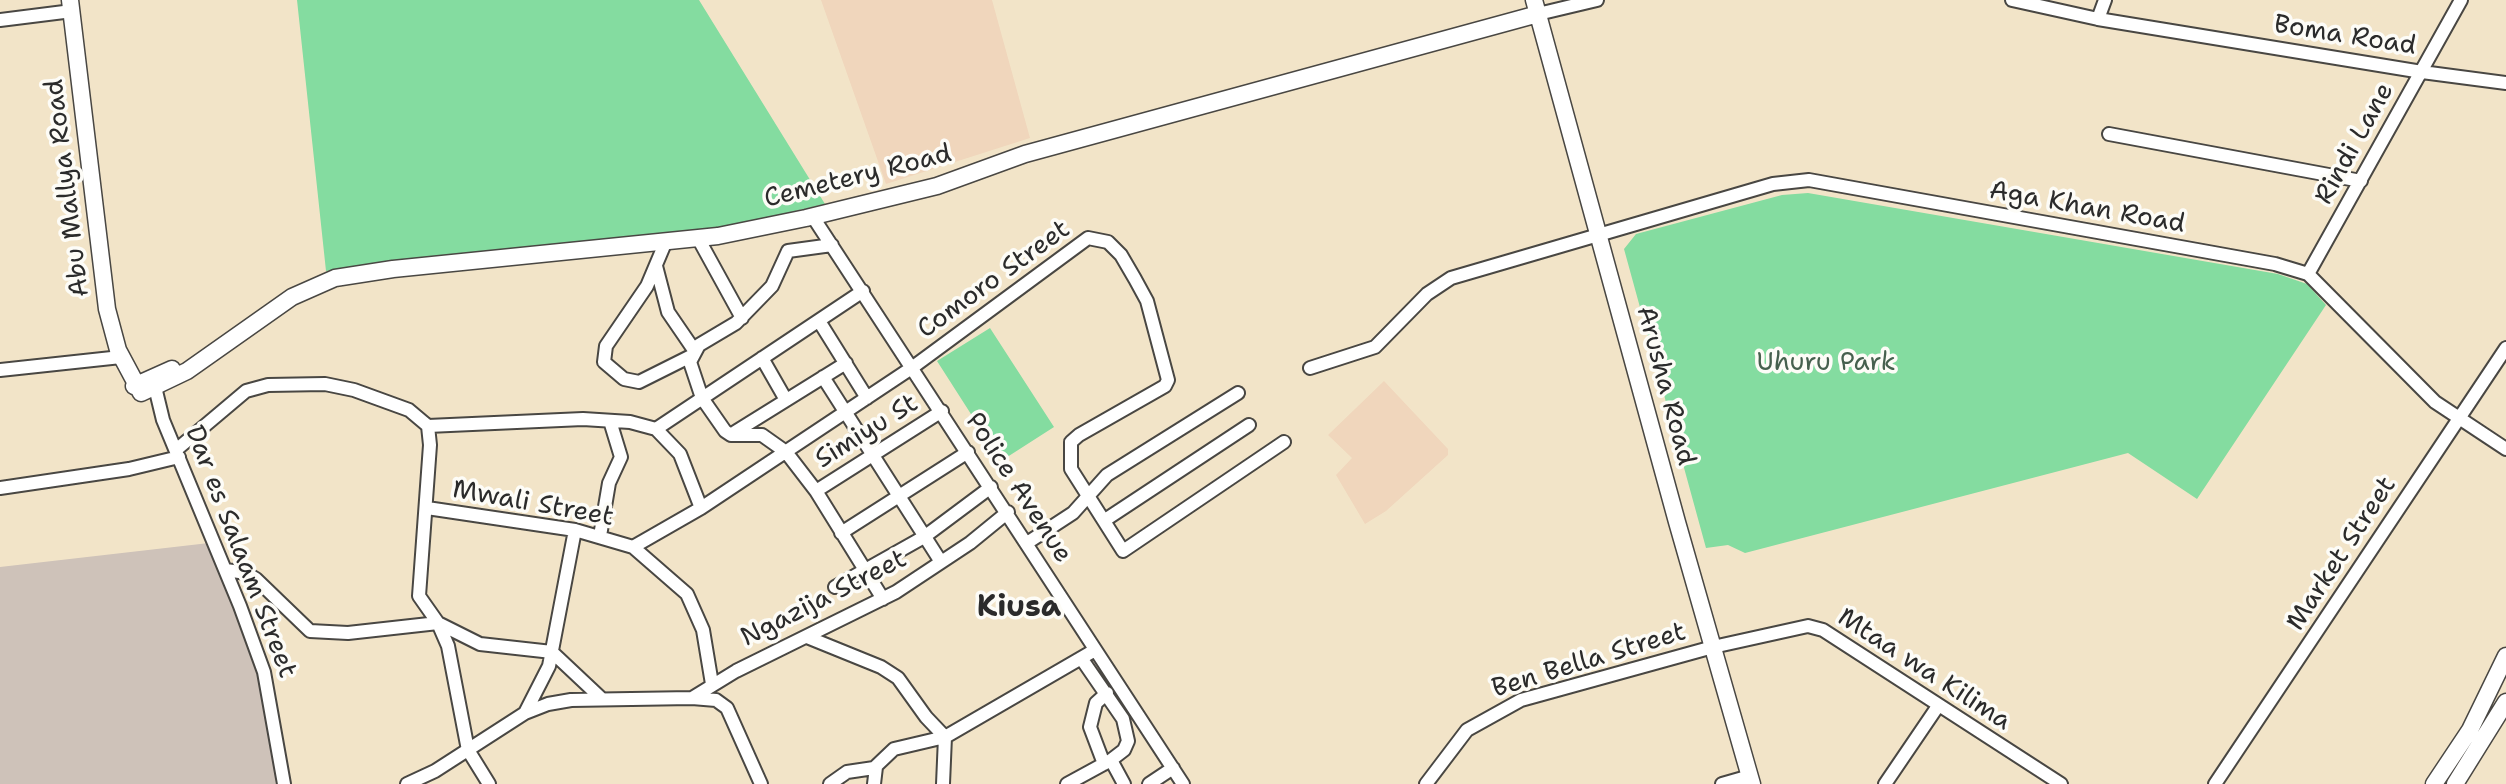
<!DOCTYPE html>
<style>
body{margin:0}
canvas{display:block;background:#f2e4c8}
</style>
<canvas width="2506" height="784"></canvas>
<script>
const context = document.querySelector('canvas').getContext('2d');
context.lineJoin = 'round';
function fillPath(path, color) {
  context.fillStyle = color;
  context.fill(path, 'evenodd');
}
function shape(rows) {
  const path = new Path2D();
  for (const r of rows) {
    path.moveTo(r[0], r[1]);
    for (let i = 2; i < r.length; i += 2) path.lineTo(r[i], r[i + 1]);
  }
  return path;
}
function trace(path, color, width, dash) {
  context.strokeStyle = color;
  context.lineWidth = width;
  context.lineCap = dash ? 'butt' : 'round';
  context.setLineDash(dash || []);
  context.stroke(path);
}
function drawText(font, color, halo, rows, align = 'center') {
  context.font = font + ' "Shantell Sans",sans-serif';
  context.lineWidth = 7;
  context.setLineDash([]);
  context.textBaseline = 'middle';
  context.strokeStyle = halo;
  context.fillStyle = color;
  for (const [text, x, y, turn = 0] of rows) {
    context.save();
    context.translate(x, y);
    context.rotate((+turn || 0) * Math.PI / 180);
    context.textAlign = isNaN(turn) ? turn : align;
    if (halo) context.strokeText(text, 0, 0);
    context.fillText(text, 0, 0);
    context.restore();
  }
}
const built = shape([
 [821,0,992,0,1030,138,886,184],
 [1384,381,1448,449,1448,455,1386,511,1365,524,1336,475,1352,458,1328,435]
]);
const industrial = shape([
 [209,543,265,684,276,784,0,784,0,567]
]);
const green = shape([
 [297,0,699,0,825,204,719,229,326,271],
 [1808,193,2278,274,2307,284,2326,305,2197,499,2128,453,1745,553,1728,545,1706,548,1624,249,1636,234,1782,195],
 [990,328,1054,427,1001,461,937,361]
]);
const minor = shape([
 [2012,0,2098,19,2422,72,2506,83],
 [1538,14,1597,0],
 [2098,19,2105,0],
 [0,20,72,11],
 [2109,134,2361,181],
 [813,217,1183,784],
 [698,238,742,318],
 [666,241,647,286,606,346,604,362,624,379,639,382,691,356],
 [832,245,788,251,772,286,736,323,699,345,690,362,702,398,725,431,731,435,762,435,786,452,816,491,883,599],
 [656,266,668,312,694,350],
 [2308,274,2461,0],
 [819,321,867,398],
 [762,358,786,400],
 [1310,368,1375,347,1427,294,1451,278,1773,184,1809,180,2275,264,2308,274,2435,402,2506,449],
 [0,370,121,357],
 [823,377,941,562],
 [155,387,163,420,240,606,264,672,284,784],
 [428,426,583,419,630,422,656,429,680,454,701,508],
 [656,429,863,291],
 [735,432,846,363],
 [176,450,246,391,268,385,325,384,354,390,409,410,428,426,430,445,419,596,438,623,448,646,468,750,489,784],
 [0,488,129,469,179,457],
 [816,491,942,411],
 [427,508,575,530,633,547,687,594,703,630,712,684],
 [1105,520,1249,425],
 [841,533,968,452],
 [600,536,609,483,621,457,610,421],
 [1027,543,1073,513,1107,475,1238,393],
 [633,547,701,508,913,367,1088,238,1108,242,1121,255,1135,279,1147,301,1168,380,1165,386,1079,435,1071,442,1071,469,1123,551,1284,442],
 [226,570,246,573,256,579,310,631,348,633,438,623,480,644,552,652,602,699],
 [835,587,924,537,991,487],
 [807,637,881,667,898,678,926,717,945,737,943,784],
 [692,698,736,671,896,592,970,543,1008,512],
 [525,713,549,666,575,530],
 [1111,760,1124,784],
 [1104,764,1090,727,1096,703,1107,693],
 [407,784,435,771,525,713,548,704,571,700,692,698,716,700,727,708,761,784],
 [830,784,847,772,874,768,894,749,945,737,1095,650],
 [874,784,876,767],
 [1067,784,1111,760,1124,750,1128,741,1123,719,1081,658],
 [1149,784,1173,768],
 [1426,784,1467,730,1521,700,1713,647,1808,626,1823,630,2061,784],
 [1722,784,1750,776],
 [1885,784,1938,706],
 [2215,784,2506,348]
]);
const major = shape([
 [70,0,107,309,118,350,141,393,187,371,292,297,335,278,393,269,718,236,806,218,937,186,1025,154,1538,14],
 [1534,0,1677,522,1752,784],
 [134,386,172,369],
 [2434,784,2470,730,2506,656],
 [2455,784,2506,702]
]);
const streetNames = [
 ["Boma Road",2345,36,9],
 ["Rindi Lane",2355,144,-61],
 ["Cemetery Road",858,177,-14],
 ["Abu Mallya Road",68,188,-97],
 ["Aga Khan Road",2087,208,10],
 ["Comoro Street",994,280,-36],
 ["Arusha Road",1665,386,75],
 ["Simiyu St",867,432,-32],
 ["Police Avenue",1018,488,57],
 ["Mwali Street",533,504,10],
 ["Dar es Salaam Street",240,552,69],
 ["Market Street",2342,554,-57],
 ["Ngazija Street",824,599,-27],
 ["Ben Bella Street",1589,661,-17],
 ["Mtaa wa Kilima",1924,670,33]
];
const parkNames = [
 ["Uhuru Park",1826,363]
];
const quarterNames = [
 ["Kiusa",1019,608]
];
fillPath(built, '#f0d6bc');
fillPath(industrial, '#cec2b9');
fillPath(green, '#84dca0');
trace(minor, '#494743', 16);
trace(major, '#494743', 19);
trace(minor, '#fff', 12);
trace(major, '#fff', 16);
drawText('26px', '#2b2b2b', '#fdfcf7', streetNames);
drawText('26px', '#46604e', '#fdfcf7', parkNames);
drawText('bold 30px', '#2b2b2b', '#fdfcf7', quarterNames);
</script>
